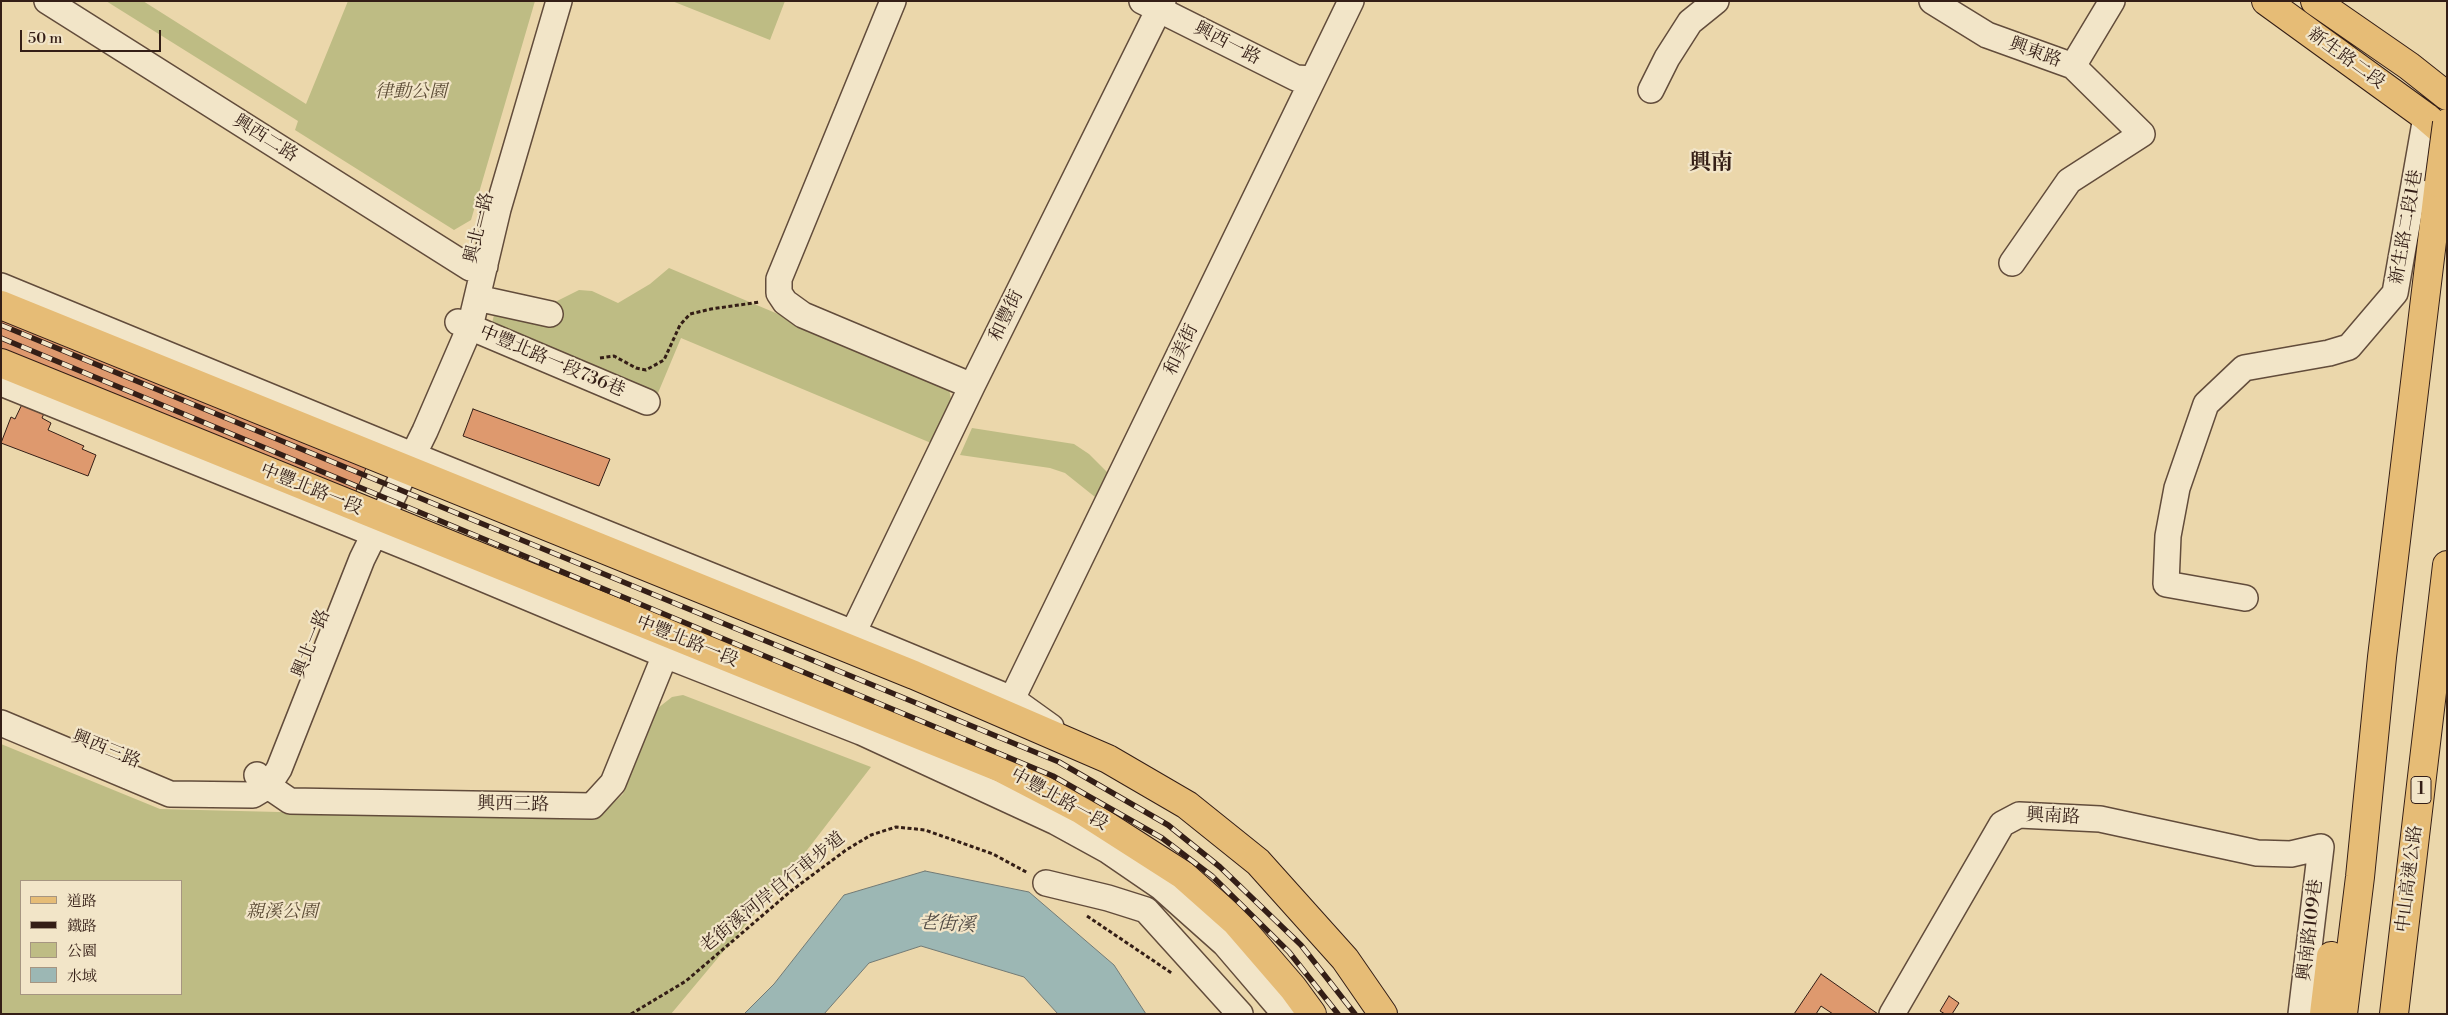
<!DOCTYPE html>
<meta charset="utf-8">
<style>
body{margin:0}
#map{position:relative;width:2448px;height:1015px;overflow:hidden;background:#ebd7ab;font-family:"Libre Bodoni","Noto Serif TC",serif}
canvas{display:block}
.frame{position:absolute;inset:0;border:2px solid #341e16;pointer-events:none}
.legend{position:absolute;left:20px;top:880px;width:162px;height:115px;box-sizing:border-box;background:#f2e5c8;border:1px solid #a69581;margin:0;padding:6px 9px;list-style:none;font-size:15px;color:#341e16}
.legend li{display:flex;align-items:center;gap:10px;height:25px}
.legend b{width:25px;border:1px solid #a69581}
.scale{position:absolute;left:20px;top:30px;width:141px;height:22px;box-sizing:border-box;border:2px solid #341e16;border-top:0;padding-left:6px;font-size:15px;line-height:18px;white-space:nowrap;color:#341e16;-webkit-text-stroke:4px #f2e5c8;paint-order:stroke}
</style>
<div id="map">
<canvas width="2448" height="1015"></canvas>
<div class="frame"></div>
<ul class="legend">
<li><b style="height:6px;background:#e6bc76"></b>道路</li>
<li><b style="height:6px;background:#341e16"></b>鐵路</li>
<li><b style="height:14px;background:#bebc84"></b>公園</li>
<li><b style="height:14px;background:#9cb7b4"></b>水域</li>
</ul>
<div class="scale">50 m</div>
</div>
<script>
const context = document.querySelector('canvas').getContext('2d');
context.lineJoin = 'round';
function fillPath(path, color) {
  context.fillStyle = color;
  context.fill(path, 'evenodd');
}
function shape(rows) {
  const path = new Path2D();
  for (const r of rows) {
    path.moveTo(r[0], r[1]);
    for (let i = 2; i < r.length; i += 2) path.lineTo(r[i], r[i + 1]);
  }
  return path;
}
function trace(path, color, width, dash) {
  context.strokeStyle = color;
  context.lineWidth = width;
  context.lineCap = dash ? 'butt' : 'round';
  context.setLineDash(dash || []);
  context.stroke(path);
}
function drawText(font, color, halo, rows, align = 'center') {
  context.font = font + ' "Libre Bodoni","Noto Serif TC",serif';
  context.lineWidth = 4.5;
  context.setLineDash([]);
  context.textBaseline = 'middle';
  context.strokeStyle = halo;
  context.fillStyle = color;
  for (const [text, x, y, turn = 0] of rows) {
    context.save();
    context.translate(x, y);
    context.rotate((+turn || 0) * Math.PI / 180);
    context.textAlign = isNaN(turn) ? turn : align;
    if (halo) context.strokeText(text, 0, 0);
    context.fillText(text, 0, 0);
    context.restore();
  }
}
const green = shape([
 [106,1,143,1,306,104,348,1,535,1,471,220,454,230,295,130,298,121],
 [672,1,785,1,770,40],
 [669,268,939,382,949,389,951,399,931,443,681,338,658,393,491,327,495,311,543,308,579,290,592,291,618,303,650,284],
 [972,428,1074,444,1089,454,1108,473,1095,497,1065,473,1050,468,960,455],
 [683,695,871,767,794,867,671,1014,1,1014,1,744,160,809,595,820,623,794,658,708,672,697],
 [21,881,181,881,181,994,21,994]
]);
const water = shape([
 [925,871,1029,892,1114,965,1146,1014,1058,1014,1024,977,921,946,869,963,824,1014,744,1014,774,984,844,895,925,871]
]);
const building = shape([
 [1,319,366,468,352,500,1,354,1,319],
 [24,400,46,409,42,418,51,423,48,430,84,446,82,449,96,455,88,476,1,443,11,417,15,419,24,400],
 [473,409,610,459,599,486,463,436,473,409],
 [1821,974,1878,1014,1833,1014,1821,1006,1816,1014,1794,1014,1821,974],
 [1949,996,1959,1003,1952,1014,1945,1014,1940,1011,1949,996]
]);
const path = shape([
 [600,358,614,356,636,368,646,370,664,360,680,325,690,314,711,309,760,302],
 [1087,916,1173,974],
 [631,1014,686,981,791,891,846,850,871,835,896,827,925,830,993,854,1028,873]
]);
const minor = shape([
 [47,1,470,268,485,266],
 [893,1,779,279,779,293,785,302,803,315,972,386],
 [1142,1,1296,78,1313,79],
 [1932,1,1987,35,2073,66,2112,1],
 [1651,90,1667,58,1690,22,1716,1],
 [2012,263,2069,181,2142,134,2073,66],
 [1,286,400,450,853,633,1012,699,1051,727],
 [477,298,550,314],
 [458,322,647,402],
 [1,383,424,554,665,655,861,732,1056,822,1107,850,1161,887,1225,944,1285,1014],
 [2245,598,2166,584,2168,536,2177,488,2206,404,2244,368,2329,353,2349,347,2395,293,2426,117],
 [853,633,972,386,1163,1],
 [1012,699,1351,1],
 [1,723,170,794,253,795,268,786,279,769,362,559,425,431,470,327,498,209,559,1],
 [257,775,268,786,290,801,592,806,613,783,665,655],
 [1046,883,1108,898,1146,910,1240,1014],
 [1892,1014,2002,824,2019,815,2100,819,2257,853,2291,854,2321,847,2301,1014]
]);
const major = shape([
 [2266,1,2426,117,2447,135],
 [2315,1,2409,66,2447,96],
 [1,305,914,675,1108,759,1187,805,1258,862,1345,959,1383,1014],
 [1,363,1001,768,1080,809,1183,875,1236,922,1293,988,1312,1014]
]);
const highway = shape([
 [2324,1014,2331,956],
 [2343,1014,2360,877,2382,657,2439,183],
 [2394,1014,2447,565]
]);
const rail = shape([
 [1,325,1059,762,1168,825,1220,867,1301,945,1355,1014],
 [1,338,1053,776,1162,838,1212,876,1289,952,1338,1014]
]);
const highwayBridge = shape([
 [2439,183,2447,123]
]);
const shields = [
 [2421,790,20]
];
const shieldNames = [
 ["1",2421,790]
];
const streetNames = [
 ["興西一路",1227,44,27],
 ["興東路",2035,53,20],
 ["新生路二段",2346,59,36],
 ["興西二路",265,139,32],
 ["新生路二段1巷",2407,227,-80],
 ["興北一路",480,228,-76],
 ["和豐街",1007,316,-64],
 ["和美街",1182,350,-64],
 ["中豐北路一段736巷",552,362,23],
 ["中豐北路一段",311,490,22],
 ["中豐北路一段",687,642,22],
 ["興北一路",312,644,-68],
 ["興西三路",106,750,22],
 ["中豐北路一段",1059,800,29],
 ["興西三路",513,805,1],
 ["興南路",2053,817,3],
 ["中山高速公路",2410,879,-83],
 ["老街溪河岸自行車步道",773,893,-39],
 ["興南路109巷",2311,930,-83]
];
const parkNames = [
 ["律動公園",411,93],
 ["親溪公園",282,913]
];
const waterNames = [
 ["老街溪",947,925,3]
];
const districtNames = [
 ["興南",1711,164]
];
fillPath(green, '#bebc84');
fillPath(water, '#9cb7b4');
trace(water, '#727a75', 1);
fillPath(building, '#de996e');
trace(building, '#341e16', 1);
trace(minor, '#624c3b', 28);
trace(major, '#341e16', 30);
trace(highway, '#341e16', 30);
trace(path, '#341e16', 3, [4, 2.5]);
trace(minor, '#f2e5c8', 25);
trace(major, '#e6bc76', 28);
trace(highway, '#e6bc76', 28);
trace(rail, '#341e16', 5.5);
trace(rail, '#f2e5c8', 4, [11]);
trace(highwayBridge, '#341e16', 30, []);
trace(highwayBridge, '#e6bc76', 28);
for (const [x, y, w] of shields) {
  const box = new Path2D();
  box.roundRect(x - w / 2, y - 13.5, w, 27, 4);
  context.fillStyle = '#f2e5c8';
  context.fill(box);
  trace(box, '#341e16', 1);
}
drawText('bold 16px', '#341e16', null, shieldNames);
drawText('18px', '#341e16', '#f2e5c8', streetNames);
drawText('italic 18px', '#5d4d37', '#f2e5c8', parkNames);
drawText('italic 19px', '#534c45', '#f2e5c8', waterNames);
drawText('bold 22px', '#341e16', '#f2e5c8', districtNames);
</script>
